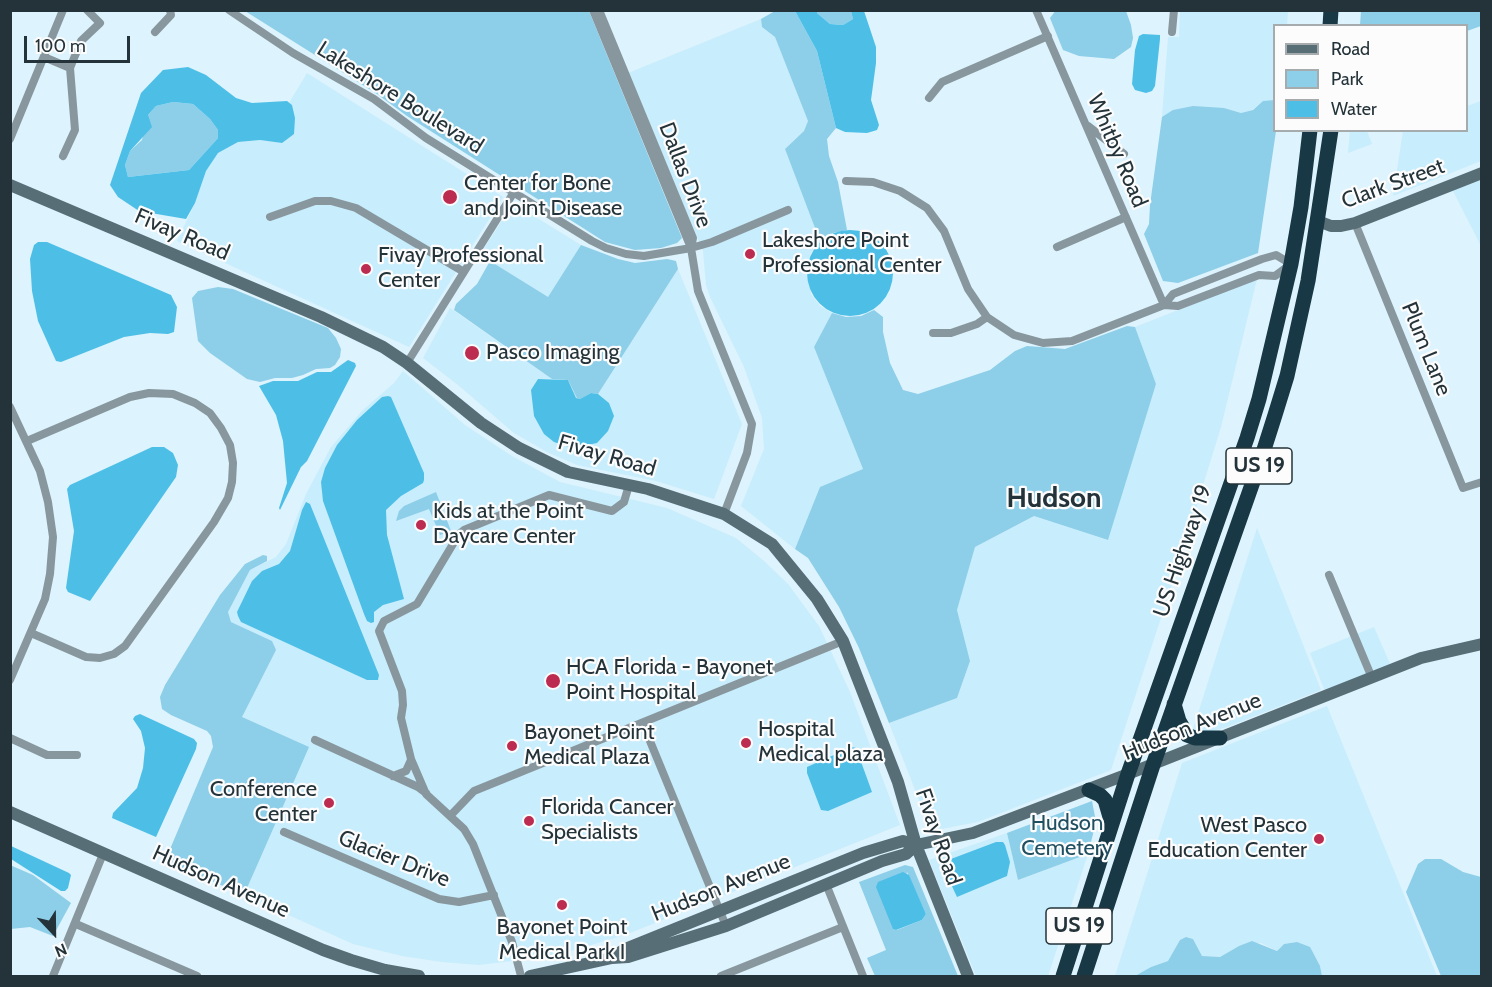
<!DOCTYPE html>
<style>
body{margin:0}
#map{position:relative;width:1492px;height:987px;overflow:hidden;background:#ddf3fd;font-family:Cabin,sans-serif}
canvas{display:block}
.frame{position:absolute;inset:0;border:12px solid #243339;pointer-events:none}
.legend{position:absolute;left:1273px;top:24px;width:195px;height:108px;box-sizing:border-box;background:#fcfcfc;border:2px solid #a6acae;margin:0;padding:8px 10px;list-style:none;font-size:18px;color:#243339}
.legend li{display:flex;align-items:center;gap:12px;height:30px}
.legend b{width:30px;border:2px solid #a6acae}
.north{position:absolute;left:24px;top:903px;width:60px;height:60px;-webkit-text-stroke:4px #fcfcfc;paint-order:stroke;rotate:158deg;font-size:16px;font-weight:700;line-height:24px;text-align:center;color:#243339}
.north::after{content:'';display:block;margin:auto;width:21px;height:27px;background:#243339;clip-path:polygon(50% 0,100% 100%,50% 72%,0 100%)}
.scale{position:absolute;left:24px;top:36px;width:106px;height:27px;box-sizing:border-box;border:3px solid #243339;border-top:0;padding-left:8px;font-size:18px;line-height:21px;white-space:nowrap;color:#243339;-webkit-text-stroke:4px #fcfcfc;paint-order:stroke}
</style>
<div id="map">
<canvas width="1492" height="987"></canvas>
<div class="frame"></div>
<ul class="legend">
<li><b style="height:8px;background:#586e77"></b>Road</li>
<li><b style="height:16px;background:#8dcee9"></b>Park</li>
<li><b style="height:16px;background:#4dbfe7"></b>Water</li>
</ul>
<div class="north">N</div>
<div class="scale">100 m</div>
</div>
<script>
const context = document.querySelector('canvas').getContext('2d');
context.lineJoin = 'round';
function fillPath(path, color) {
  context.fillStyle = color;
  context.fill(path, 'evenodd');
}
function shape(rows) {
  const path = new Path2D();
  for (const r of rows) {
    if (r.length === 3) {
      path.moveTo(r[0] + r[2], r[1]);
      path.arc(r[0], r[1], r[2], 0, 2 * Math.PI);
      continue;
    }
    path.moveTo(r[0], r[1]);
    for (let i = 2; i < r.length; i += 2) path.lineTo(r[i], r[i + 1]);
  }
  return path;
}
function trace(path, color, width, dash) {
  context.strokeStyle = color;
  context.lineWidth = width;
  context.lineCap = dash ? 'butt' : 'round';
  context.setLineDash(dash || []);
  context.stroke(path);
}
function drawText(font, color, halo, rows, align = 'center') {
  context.font = font + ' Cabin,sans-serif';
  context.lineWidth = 4.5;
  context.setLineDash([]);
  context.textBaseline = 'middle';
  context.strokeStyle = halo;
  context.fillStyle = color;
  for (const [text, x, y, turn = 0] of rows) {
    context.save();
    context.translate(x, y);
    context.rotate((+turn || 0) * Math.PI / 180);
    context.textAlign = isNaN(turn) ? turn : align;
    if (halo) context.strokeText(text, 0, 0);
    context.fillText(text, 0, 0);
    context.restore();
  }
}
const built = shape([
 [1180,11,1288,11,1287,25,1274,26,1274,100,1263,101,1252,110,1241,113,1224,108,1162,117,1168,37,1179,37],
 [761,19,762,27,775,37,808,121,804,131,785,149,821,241,811,253,807,266,811,294,820,306,832,313,814,347,863,469,820,487,795,549,741,506,764,449,762,418,744,367,710,297,706,285,703,251,628,73],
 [307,73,503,197,409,347,177,241,195,203,206,171,218,153,238,142,260,140,282,143,292,105,289,103],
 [1481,101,1481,161,1393,196,1403,131,1466,130,1467,106],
 [1350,131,1367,131,1372,144,1348,153],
 [1481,178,1481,246,1452,189],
 [513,203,581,245,548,298,480,255],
 [678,269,742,424,714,499,656,481,577,465,547,452,514,433,458,385,423,358,450,308,552,379,538,379,609,403,598,394],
 [1257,279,1221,427,1179,563,1111,770,978,822,931,831,889,723,957,698,970,661,957,610,975,547,1034,516,1107,540,1156,384,1135,327],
 [403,371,465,425,512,456,560,482,667,508,736,538,764,561,788,584,819,626,850,692,900,825,625,935,557,955,512,961,479,965,442,962,402,956,353,944,244,895,254,872,242,717,272,641,231,622,228,612,250,570,276,557,286,544,306,494,331,447,363,410,394,383],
 [1257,528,1321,690,1227,727,1206,733,1193,729],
 [1374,627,1391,666,1323,693,1324,689,1310,653],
 [1327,706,1437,976,1322,976,1320,966,1297,942,1284,944,1277,951,1261,943,1239,946,1220,957,1202,956,1193,939,1187,937,1180,940,1168,961,1151,967,1135,976,1115,976,1182,763],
 [1007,833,1018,880,1088,854,1048,976,976,976,929,860]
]);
const green = shape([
 [1056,10,1126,11,1131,25,1133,38,1131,47,1114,59,1079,56,1063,50,1050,18],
 [245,11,589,11,682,238,677,243,661,248,635,250,605,242,407,116,377,94],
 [775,11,795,11,817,51,836,128,827,139,829,156,838,182,847,230,833,233,820,241,785,149,804,131,808,121,775,37,762,27,761,19],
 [817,11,851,11,853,19,843,25,830,24,817,13],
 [1361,11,1481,11,1481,26,1467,31,1466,26,1360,25],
 [1274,100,1274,130,1276,131,1258,253,1178,283,1163,281,1144,234,1149,224,1150,205,1162,117,1173,110,1193,106,1224,108,1241,113,1253,110,1263,101],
 [173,102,193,104,210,119,218,130,218,138,189,170,128,177,125,165,130,151,142,140,148,115,156,106],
 [581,245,618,259,635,263,667,259,676,261,678,269,598,394,591,393,580,399,577,398,568,380,552,379,454,310,456,304,477,284,490,261,548,297],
 [218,287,233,289,328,328,336,338,341,349,340,357,335,365,330,368,316,369,303,375,292,378,275,378,260,382,247,379,210,353,198,341,192,298,198,291],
 [874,310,883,317,883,332,890,363,903,390,918,394,990,370,1015,351,1027,346,1065,349,1127,326,1135,327,1156,384,1108,540,1034,516,975,547,957,610,970,661,957,698,889,723,859,648,839,607,808,558,795,549,820,487,863,469,814,347,832,313,846,317,861,316],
 [436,492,451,531,440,535,429,509,396,521,399,511,404,506],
 [263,555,267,556,267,561,250,570,228,612,231,622,272,641,276,650,242,717,309,747,244,895,167,862,168,854,213,747,211,736,207,731,171,715,162,709,160,697,165,685,220,595,245,564],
 [1092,801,1096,822,1088,854,1018,880,1007,833],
 [1425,859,1441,859,1463,872,1481,877,1481,976,1441,976,1406,892,1418,864],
 [10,865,33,875,71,903,53,936,30,927,11,929],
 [905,865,913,867,958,976,875,976,867,958,886,950,859,882],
 [907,872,926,914,922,920,897,930,893,929],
 [1186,937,1193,939,1202,956,1220,957,1239,946,1252,941,1277,951,1284,944,1297,942,1310,947,1320,966,1322,976,1135,976,1151,967,1168,961,1180,940]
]);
const water = shape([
 [795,11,817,11,817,13,830,24,843,25,853,19,851,11,864,11,876,47,876,63,871,100,879,125,877,130,867,133,845,132,836,128,817,51],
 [1143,34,1160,35,1160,39,1155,86,1152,91,1146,93,1135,90,1132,84,1135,50,1139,36],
 [188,67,206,75,236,98,252,103,287,101,292,105,295,118,294,134,282,143,260,140,238,142,218,153,206,171,195,203,186,219,139,211,118,197,110,185,141,93,163,70],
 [173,102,193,104,210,119,218,130,218,138,189,170,128,177,125,165,130,151,152,127,148,115,156,106],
 [850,273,43],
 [38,242,47,242,171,295,177,307,174,332,168,334,150,333,124,337,61,362,56,361,38,321,32,291,30,259,34,245],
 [348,360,355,363,356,366,307,461,301,467,280,510,279,508,287,483,283,441,276,415,259,386,273,381,298,381,317,372,331,372],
 [538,379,568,380,576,398,580,399,591,393,598,394,609,403,614,416,608,431,597,443,578,447,569,447,554,442,544,434,534,416,531,390],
 [388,396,391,397,424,473,424,480,423,483,401,496,386,510,387,535,404,599,383,605,374,612,374,622,371,623,367,621,364,614,323,501,321,482,325,468,337,445,357,420,382,397],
 [152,447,164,447,173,453,178,465,176,477,90,601,68,592,66,588,74,531,67,489,70,485],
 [306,502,310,504,379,675,378,680,367,680,241,622,238,616,237,612,252,581,262,571,279,564,290,551,302,510],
 [140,714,194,739,197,743,196,749,156,837,112,818,113,813,137,788,143,768,145,748,141,731,133,719,135,716],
 [852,747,856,748,872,792,828,811,821,810,807,773,807,767],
 [996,842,1003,842,1005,845,1010,862,1007,876,957,897,943,867,943,862],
 [11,846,69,873,71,875,68,888,65,891,61,891,11,859],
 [903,872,909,875,926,914,922,920,896,930,893,929,876,887,878,882]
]);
const street = shape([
 [229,10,293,53,374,99,426,138,592,241,606,248,626,254,644,256,691,248,698,291,752,424,747,453,724,514],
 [593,10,691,248],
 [599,10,693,238,691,248],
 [1036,10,1164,305],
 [155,32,171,15,170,10],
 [1172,32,1174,10],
 [44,57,70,68,75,130,63,156],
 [70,68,81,41,100,23,87,10],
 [929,98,942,82,1048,36],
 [1088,126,1124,154],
 [10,139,63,10],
 [846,181,873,182,900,191,927,208,944,231,968,289,987,317,1014,335,1043,343,1072,341,1164,305,1178,306,1259,275,1275,276,1291,264,1276,255,1262,259,1173,294,1164,305],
 [270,217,315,201,331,201,356,208,464,272],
 [1355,223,1463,488,1482,482],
 [1057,247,1126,217],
 [691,248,712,242,788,210],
 [933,333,951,333,977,324,987,317],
 [407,363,514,192],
 [10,407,40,471,48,502,53,537,50,574,45,599,10,680],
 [27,441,130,397,149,393,173,394,195,403,210,413,221,428,230,445,233,463,232,482,228,498,214,522,125,646,114,654,100,658,86,657,31,633],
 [1329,575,1372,678],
 [643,724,726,926],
 [10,738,47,755,77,755],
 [315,740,418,787,426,793],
 [393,776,406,771,411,760],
 [450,816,474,791,843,641],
 [284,832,439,899,459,902,494,895],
 [826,884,863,976],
 [76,924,197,976],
 [53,976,103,854],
 [521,976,512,942,473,844,464,829,426,794,411,759,401,718,403,705,402,691,379,631,384,621,417,604,459,534,464,530,549,495,612,511,624,502,629,485],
 [721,976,843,927]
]);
const secondary = shape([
 [10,185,321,317,383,347,407,363,481,423,519,448,568,472,648,489,724,514,772,544,817,599,843,641,898,782,916,845,968,976],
 [1318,221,1331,226,1341,226,1355,223,1482,173],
 [10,812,323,950,351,960,385,970,419,976],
 [612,958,625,949,863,853,903,841,916,845,973,833,1128,774,1421,658,1482,644],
 [530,976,612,958,628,957,726,926,882,861,906,854,916,845]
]);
const highway = shape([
 [1330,26,1331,10],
 [1174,704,1179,721,1187,735,1195,738,1220,738],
 [1089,790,1100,795,1105,800,1112,824],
 [1063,976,1128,774,1247,438,1259,399,1291,264,1301,207,1310,130],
 [1084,976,1153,765,1261,459,1275,415,1287,376,1308,281,1331,130]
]);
const markers = [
 [450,197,8,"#bc2c51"],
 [750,254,6,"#bc2c51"],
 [366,269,6,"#bc2c51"],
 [472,353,8,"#bc2c51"],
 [421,525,6,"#bc2c51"],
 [553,681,8,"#bc2c51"],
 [746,743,6,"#bc2c51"],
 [512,746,6,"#bc2c51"],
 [329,803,6,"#bc2c51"],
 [529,821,6,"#bc2c51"],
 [1319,839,6,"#bc2c51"],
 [562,905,6,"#bc2c51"]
];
const shields = [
 [1259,466,66],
 [1079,926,66]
];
const shieldNames = [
 ["US 19",1259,466],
 ["US 19",1079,926]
];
const streetNames = [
 ["Lakeshore Boulevard",400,98,32],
 ["Whitby Road",1117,151,67],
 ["Dallas Drive",685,175,69],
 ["Clark Street",1393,184,-20],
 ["Fivay Road",182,235,23],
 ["Plum Lane",1426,349,68],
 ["Fivay Road",607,456,16],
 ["US Highway 19",1183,551,-71],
 ["Hudson Avenue",1192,727,-22],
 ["Fivay Road",938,837,71],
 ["Glacier Drive",394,859,22],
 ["Hudson Avenue",221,882,24],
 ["Hudson Avenue",721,888,-22]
];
const poiNames = [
 ["Center for Bone",464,184],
 ["and Joint Disease",464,209],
 ["Lakeshore Point",762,241],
 ["Professional Center",762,266],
 ["Fivay Professional",378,256],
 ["Center",378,281],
 ["Pasco Imaging",486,353],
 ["Kids at the Point",433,512],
 ["Daycare Center",433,537],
 ["HCA Florida - Bayonet",566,668],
 ["Point Hospital",566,693],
 ["Hospital",758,730],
 ["Medical plaza",758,755],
 ["Bayonet Point",524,733],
 ["Medical Plaza",524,758],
 ["Conference",317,790,"right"],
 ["Center",317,815,"right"],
 ["Florida Cancer",541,808],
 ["Specialists",541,833],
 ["West Pasco",1307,826,"right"],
 ["Education Center",1307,851,"right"],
 ["Bayonet Point",562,928,"center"],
 ["Medical Park I",562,953,"center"]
];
const parkNames = [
 ["Hudson",1067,824],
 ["Cemetery",1067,849]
];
const districtNames = [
 ["Hudson",1054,499]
];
fillPath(built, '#c8edfc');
fillPath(green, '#8dcee9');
fillPath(water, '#4dbfe7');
trace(street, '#88979e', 8);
trace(secondary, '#586e77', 12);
trace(highway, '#173844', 15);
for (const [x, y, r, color] of markers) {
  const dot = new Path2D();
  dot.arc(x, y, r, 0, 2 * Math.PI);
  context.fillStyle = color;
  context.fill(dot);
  trace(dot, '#fcfcfc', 2);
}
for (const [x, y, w] of shields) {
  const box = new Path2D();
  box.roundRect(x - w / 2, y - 18, w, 36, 4.5);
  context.fillStyle = '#fcfcfc';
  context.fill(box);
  trace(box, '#243339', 1.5);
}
drawText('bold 21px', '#243339', null, shieldNames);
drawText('22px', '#243339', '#fcfcfc', streetNames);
drawText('22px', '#243339', '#fcfcfc', poiNames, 'left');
drawText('22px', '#204f61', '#fcfcfc', parkNames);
drawText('bold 28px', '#243339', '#fcfcfc', districtNames);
</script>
